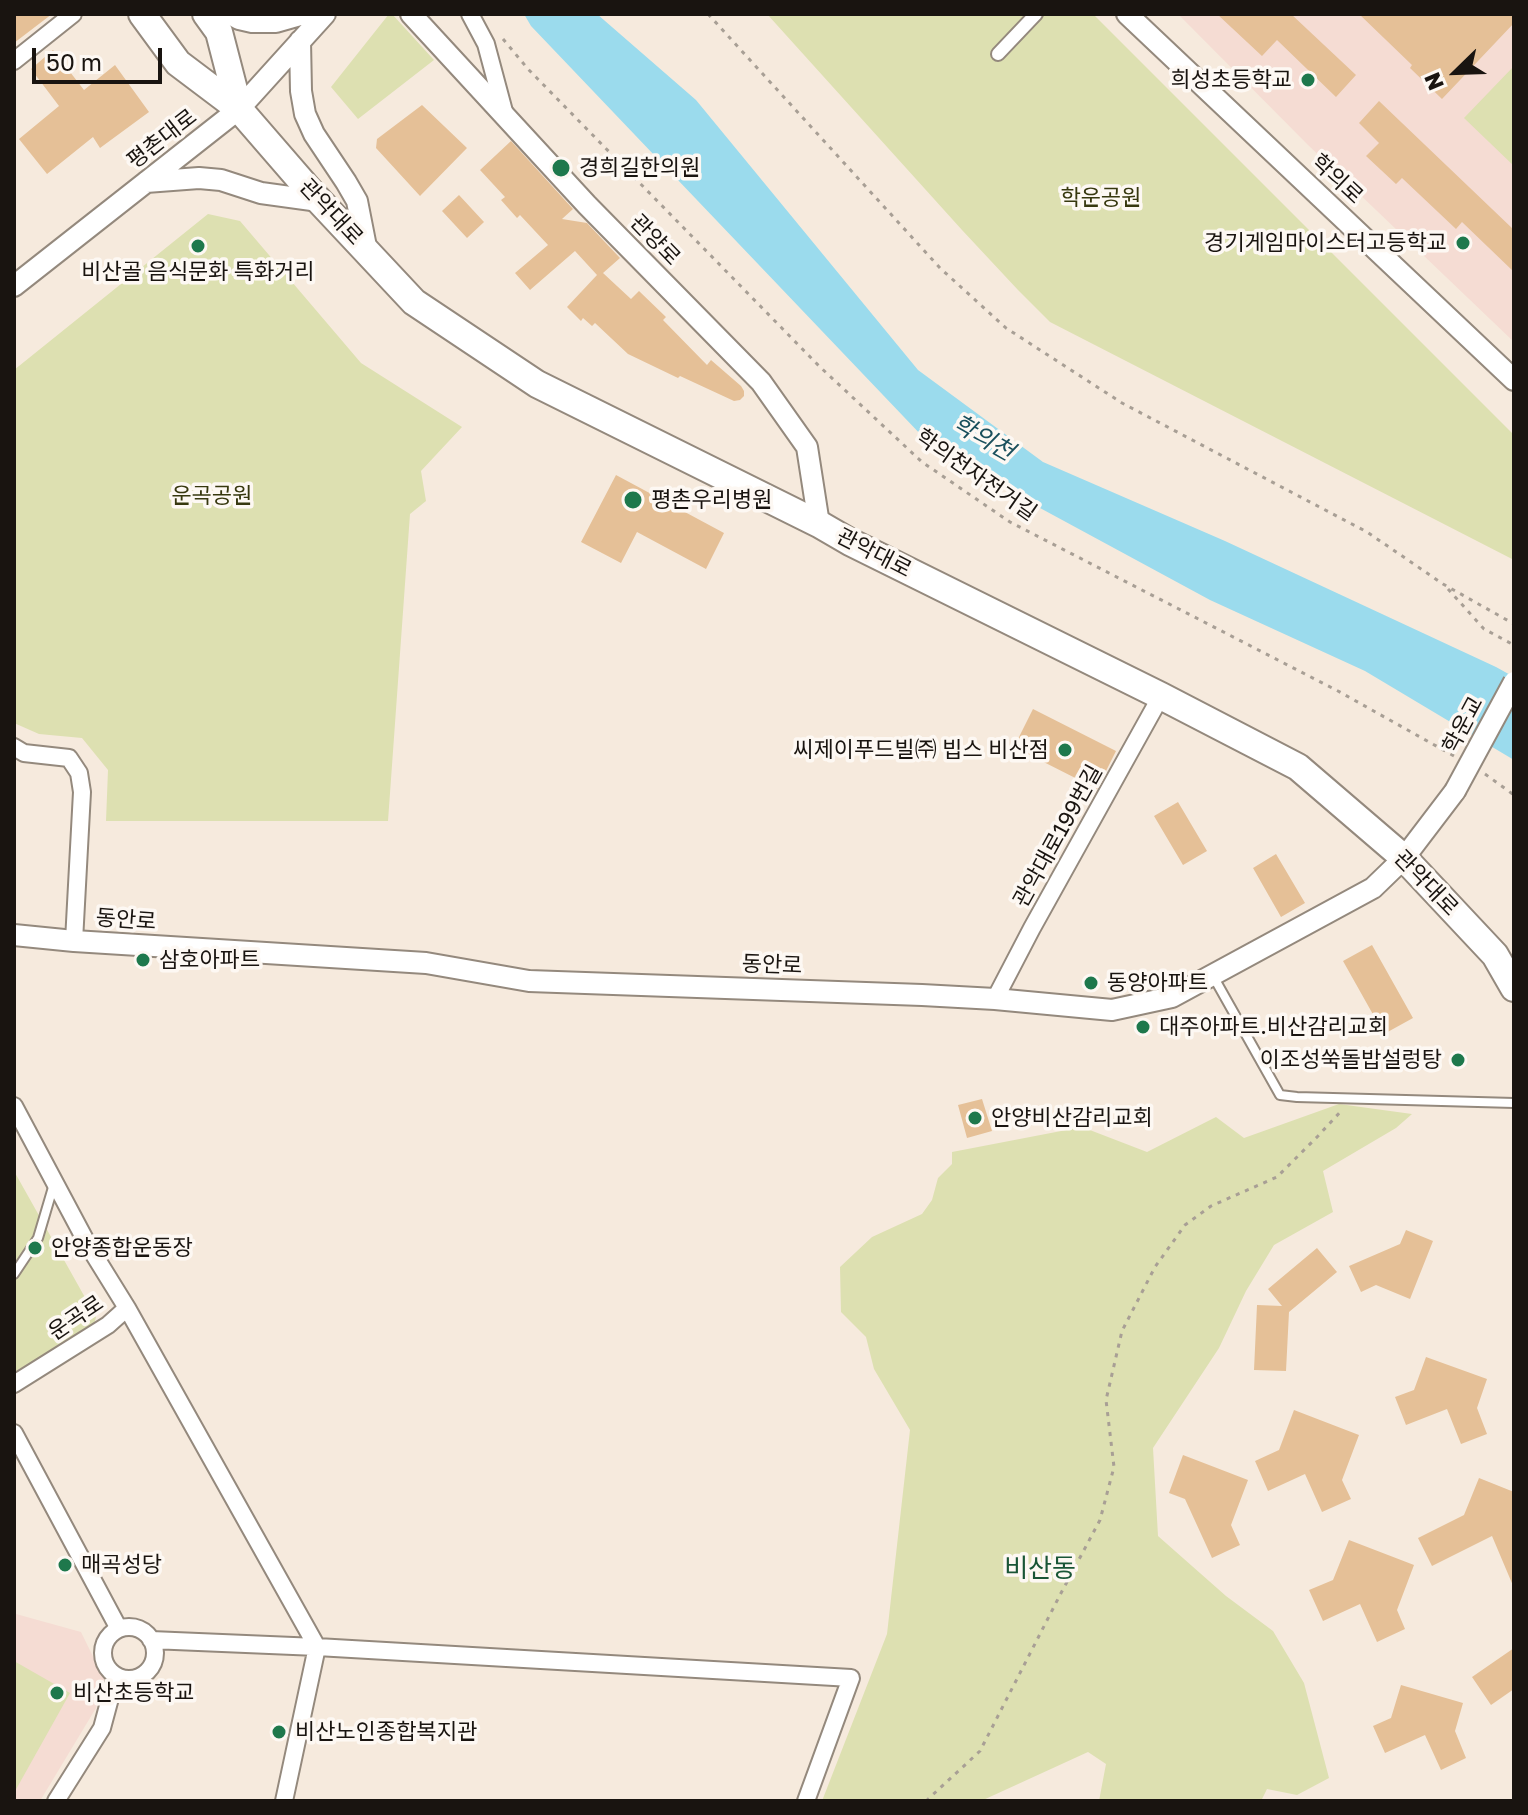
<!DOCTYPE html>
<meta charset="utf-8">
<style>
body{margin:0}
#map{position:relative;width:1528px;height:1815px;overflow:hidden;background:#f6eadd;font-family:"Golos Text",sans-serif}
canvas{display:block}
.frame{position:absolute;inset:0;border:16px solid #191410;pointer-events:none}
.north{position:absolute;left:1416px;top:32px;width:80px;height:80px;-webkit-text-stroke:6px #fdf8f3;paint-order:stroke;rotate:247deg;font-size:22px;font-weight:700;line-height:32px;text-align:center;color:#191410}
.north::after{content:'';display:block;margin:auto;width:28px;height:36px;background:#191410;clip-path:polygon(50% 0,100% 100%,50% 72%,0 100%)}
.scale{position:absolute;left:32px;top:48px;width:130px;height:36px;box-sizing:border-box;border:4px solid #191410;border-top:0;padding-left:10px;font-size:24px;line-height:28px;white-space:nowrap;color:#191410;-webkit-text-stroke:6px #fdf8f3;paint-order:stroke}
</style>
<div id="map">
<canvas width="1528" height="1815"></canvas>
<div class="frame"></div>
<div class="north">N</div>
<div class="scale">50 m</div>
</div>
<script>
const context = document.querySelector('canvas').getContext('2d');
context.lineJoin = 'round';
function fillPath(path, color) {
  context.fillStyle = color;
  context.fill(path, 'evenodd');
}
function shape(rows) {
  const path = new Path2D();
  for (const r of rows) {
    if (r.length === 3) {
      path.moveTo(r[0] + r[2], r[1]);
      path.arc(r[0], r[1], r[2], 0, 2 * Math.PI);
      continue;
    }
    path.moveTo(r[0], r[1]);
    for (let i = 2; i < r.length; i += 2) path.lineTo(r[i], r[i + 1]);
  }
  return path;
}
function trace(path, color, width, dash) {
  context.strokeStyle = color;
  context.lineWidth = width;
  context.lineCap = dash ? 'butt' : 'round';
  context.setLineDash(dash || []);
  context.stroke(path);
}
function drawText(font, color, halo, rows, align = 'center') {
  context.font = font + ' "Golos Text","Noto Sans KR",sans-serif';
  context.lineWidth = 7;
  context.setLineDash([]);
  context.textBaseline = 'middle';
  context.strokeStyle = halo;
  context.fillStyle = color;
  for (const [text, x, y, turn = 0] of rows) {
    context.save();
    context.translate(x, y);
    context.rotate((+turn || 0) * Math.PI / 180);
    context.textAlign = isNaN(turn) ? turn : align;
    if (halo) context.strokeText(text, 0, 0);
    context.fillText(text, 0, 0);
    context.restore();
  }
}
const education = shape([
 [1178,14,1514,14,1514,342,1308,145],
 [14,1610,16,1614,81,1632,104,1679,96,1708,40,1801,14,1801]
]);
const green = shape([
 [389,14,392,14,434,60,358,119,331,87],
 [767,14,1093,14,1514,435,1514,560,1050,322,1018,290,962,230],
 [1514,66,1514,166,1464,118],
 [208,214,240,221,361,363,462,427,421,471,426,501,410,514,388,821,106,821,108,770,82,738,39,734,14,723,14,370],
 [1339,1104,1412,1114,1396,1128,1323,1171,1333,1212,1274,1245,1246,1291,1219,1348,1153,1448,1158,1536,1226,1596,1273,1631,1304,1683,1329,1778,1297,1795,1267,1789,1261,1801,1099,1801,1106,1764,1088,1752,981,1801,822,1801,887,1634,910,1430,874,1369,866,1337,841,1312,840,1267,872,1237,922,1214,932,1200,938,1178,952,1164,952,1152,1082,1127,1147,1152,1216,1117,1244,1138],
 [14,1171,96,1317,93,1329,14,1372],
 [14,1661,70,1693,14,1793]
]);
const water = shape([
 [524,14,597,14,696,100,918,370,1043,462,1225,541,1496,667,1514,677,1514,760,1365,671,1210,600,1016,495,924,438,531,26]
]);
const building = shape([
 [14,14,52,14,14,43],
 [1217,14,1291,14,1356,75,1336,97,1277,40,1262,56],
 [1359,14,1514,14,1514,23,1442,99,1410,68,1412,65],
 [53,50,84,90,115,65,149,112,100,148,93,137,47,174,19,139,59,106,31,69],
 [1379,101,1514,230,1514,272,1462,222,1456,229,1402,178,1396,184,1366,156,1379,143,1359,123],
 [422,105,467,148,420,196,376,148,377,139],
 [511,141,573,209,562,219,587,223,620,258,603,273,631,299,639,291,666,317,663,320,707,365,711,360,741,386,744,391,744,396,740,400,734,401,680,376,678,378,628,354,595,323,592,326,583,318,581,321,567,307,597,275,575,251,530,290,515,273,548,245,520,215,517,218,501,200,505,197,480,170],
 [459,195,484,222,467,238,442,211],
 [616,475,724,533,706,569,637,532,621,563,581,542],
 [1033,709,1116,751,1097,789,1014,747],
 [1178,802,1207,851,1183,865,1154,816],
 [1276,854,1305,903,1281,917,1253,868],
 [1372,945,1413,1018,1384,1034,1343,961],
 [982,1099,992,1131,967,1138,958,1105],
 [1406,1230,1433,1241,1410,1299,1376,1285,1361,1292,1349,1266,1400,1244],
 [1317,1248,1337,1272,1289,1312,1286,1371,1254,1370,1257,1305,1282,1306,1268,1289],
 [1426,1357,1487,1379,1477,1408,1487,1434,1461,1444,1447,1409,1406,1425,1395,1397,1414,1390],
 [1294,1410,1359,1435,1342,1480,1351,1499,1322,1512,1305,1474,1268,1491,1255,1461,1279,1450],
 [1183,1455,1248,1480,1231,1525,1240,1545,1212,1558,1185,1499,1169,1493],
 [1479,1478,1514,1492,1514,1588,1492,1536,1432,1566,1418,1538,1464,1515],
 [1349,1540,1414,1565,1397,1610,1405,1629,1377,1642,1360,1604,1323,1621,1309,1590,1333,1580],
 [1514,1648,1514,1689,1491,1705,1472,1677],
 [1401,1685,1463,1703,1455,1731,1466,1758,1441,1770,1425,1735,1385,1753,1373,1726,1391,1718]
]);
const path = shape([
 [708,14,940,268,1006,328,1122,403,1367,532,1443,584,1514,624],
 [503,39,528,69,819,366,922,462,1010,522,1338,691,1454,756],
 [1448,589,1484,629,1514,645],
 [1485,774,1514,795],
 [926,1801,980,1751,1060,1595,1100,1520,1114,1467,1106,1400,1122,1331,1155,1267,1185,1225,1211,1206,1277,1177,1318,1136,1342,1110]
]);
const service = shape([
 [1213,976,1280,1095,1297,1097,1514,1103],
 [14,1274,38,1238,54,1184]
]);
const pedestrian = shape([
 [998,54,1036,14]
]);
const minor = shape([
 [470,14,486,44,505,115],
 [14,61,73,14],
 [14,747,24,753,69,758,79,773,82,792,74,941],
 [995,999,1032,928,1161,696],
 [14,1106,88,1245,127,1308,108,1325,14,1384],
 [127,1308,317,1647],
 [14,1433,119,1629],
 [129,1653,26],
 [151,1640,317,1647],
 [56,1801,102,1728,116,1676],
 [284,1801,317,1647,851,1678,806,1801]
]);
const tertiary = shape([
 [230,14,239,19,252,22,276,22,304,14],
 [411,14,587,205,761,382,807,447,819,524],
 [1127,14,1514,380],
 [300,41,301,91,305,114,314,134,346,182,357,201,367,252],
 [146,182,199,178,221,180,261,193,319,201],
 [14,286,239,109,325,14],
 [14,935,74,941,426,963,529,981,922,995,995,999,1112,1010,1172,997,1373,888,1404,858,1455,791]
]);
const primary = shape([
 [142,14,178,63,239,109,310,191,414,302,537,384,819,524,850,542,1161,696,1298,767,1404,858,1495,955,1514,988],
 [206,14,219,32,239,109]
]);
const tertiaryBridge = shape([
 [1455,791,1514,682]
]);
const markers = [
 [1308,80,8,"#1e784c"],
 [561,168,10,"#1e784c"],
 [1463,243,8,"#1e784c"],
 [198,246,8,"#1e784c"],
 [633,500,10,"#1e784c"],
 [1065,750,8,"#1e784c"],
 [143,960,8,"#1e784c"],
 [1091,983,8,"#1e784c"],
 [1143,1027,8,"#1e784c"],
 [1458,1060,8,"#1e784c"],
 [975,1118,8,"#1e784c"],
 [35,1248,8,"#1e784c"],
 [65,1565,8,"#1e784c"],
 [57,1693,8,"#1e784c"],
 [279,1732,8,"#1e784c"]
];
const poiNames = [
 ["희성초등학교",1292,80,"right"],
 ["경희길한의원",579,168],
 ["경기게임마이스터고등학교",1447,243,"right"],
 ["비산골 음식문화 특화거리",198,272,"center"],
 ["평촌우리병원",651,500],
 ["씨제이푸드빌㈜ 빕스 비산점",1049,750,"right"],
 ["삼호아파트",159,960],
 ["동양아파트",1107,983],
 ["대주아파트.비산감리교회",1159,1027],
 ["이조성쑥돌밥설렁탕",1442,1060,"right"],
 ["안양비산감리교회",991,1118],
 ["안양종합운동장",51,1248],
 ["매곡성당",81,1565],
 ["비산초등학교",73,1693],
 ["비산노인종합복지관",295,1732]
];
const streetNames = [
 ["평촌대로",162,139,-38],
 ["학의로",1337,179,43],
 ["관악대로",331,212,47],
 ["관양로",655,240,46],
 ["학의천자전거길",976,475,35],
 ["관악대로",874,553,27],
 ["학운교",1463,725,-62],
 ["관악대로199번길",1058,836,-61],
 ["관악대로",1426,883,46],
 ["동안로",126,920,4],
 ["동안로",772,965,2],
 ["운곡로",76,1318,-34]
];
const parkNames = [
 ["학운공원",1101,198],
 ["운곡공원",212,496]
];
const waterNames = [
 ["학의천",983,438,30]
];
const quarterNames = [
 ["비산동",1040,1569]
];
fillPath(education, '#f5dcd3');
fillPath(green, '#dde0b1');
fillPath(water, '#9bdbed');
fillPath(building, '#e5c097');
trace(service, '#94897d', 12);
trace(pedestrian, '#94897d', 16);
trace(minor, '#94897d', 20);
trace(tertiary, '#94897d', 24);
trace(primary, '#94897d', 30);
trace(path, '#a89f95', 3, [4, 6]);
trace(service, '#fff', 8);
trace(pedestrian, '#fff', 12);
trace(minor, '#fff', 16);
trace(tertiary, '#fff', 20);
trace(primary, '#fff', 26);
trace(tertiaryBridge, '#94897d', 24, []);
trace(tertiaryBridge, '#fff', 20);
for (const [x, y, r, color] of markers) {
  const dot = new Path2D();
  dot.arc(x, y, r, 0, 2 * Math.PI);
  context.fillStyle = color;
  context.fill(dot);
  trace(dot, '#fdf8f3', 3);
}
drawText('22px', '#191410', '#fdf8f3', poiNames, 'left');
drawText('22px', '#191410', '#fdf8f3', streetNames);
drawText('22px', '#37380f', '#fdf8f3', parkNames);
drawText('italic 24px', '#194f5c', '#fdf8f3', waterNames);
drawText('26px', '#195536', '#fdf8f3', quarterNames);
</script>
